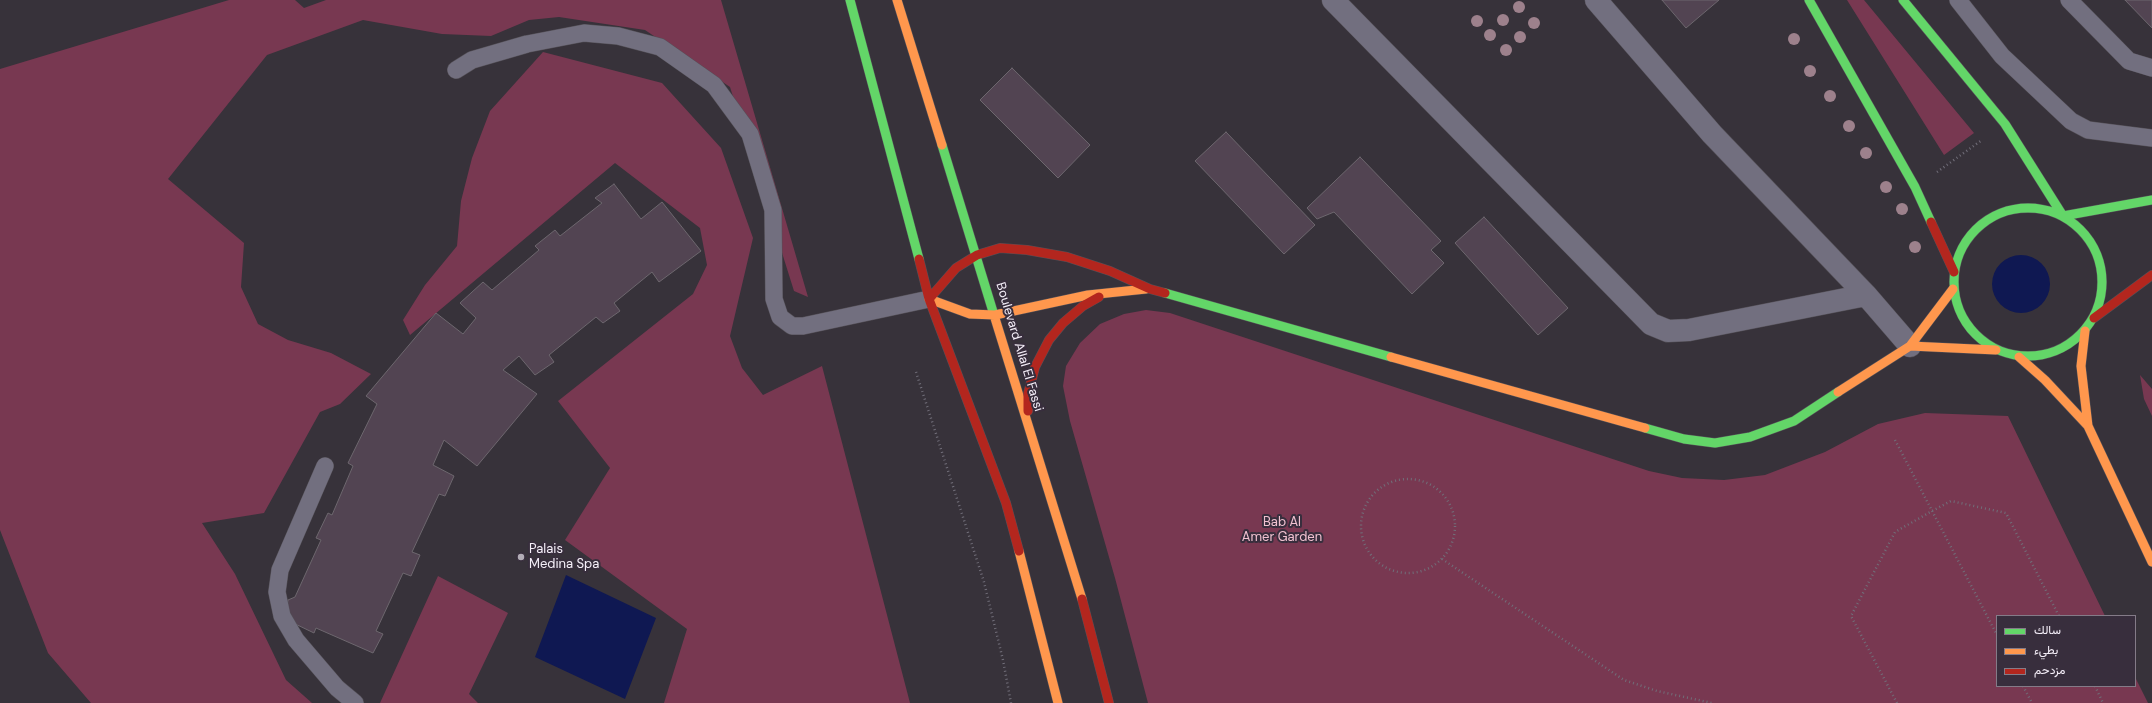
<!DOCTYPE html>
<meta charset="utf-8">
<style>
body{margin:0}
#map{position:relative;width:2152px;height:703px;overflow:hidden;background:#37323a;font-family:"DM Sans",Vazirmatn,sans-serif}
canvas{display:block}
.legend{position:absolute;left:1996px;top:615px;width:140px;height:72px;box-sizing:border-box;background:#382e3d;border:1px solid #847b88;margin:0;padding:5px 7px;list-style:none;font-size:12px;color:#f5eff9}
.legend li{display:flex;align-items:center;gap:8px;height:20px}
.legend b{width:20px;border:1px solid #847b88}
</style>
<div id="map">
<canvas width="2152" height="703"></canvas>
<ul class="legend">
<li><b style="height:5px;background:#63d668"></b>سالك</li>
<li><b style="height:5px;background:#ff974d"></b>بطيء</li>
<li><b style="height:5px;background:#b3261e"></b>مزدحم</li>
</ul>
</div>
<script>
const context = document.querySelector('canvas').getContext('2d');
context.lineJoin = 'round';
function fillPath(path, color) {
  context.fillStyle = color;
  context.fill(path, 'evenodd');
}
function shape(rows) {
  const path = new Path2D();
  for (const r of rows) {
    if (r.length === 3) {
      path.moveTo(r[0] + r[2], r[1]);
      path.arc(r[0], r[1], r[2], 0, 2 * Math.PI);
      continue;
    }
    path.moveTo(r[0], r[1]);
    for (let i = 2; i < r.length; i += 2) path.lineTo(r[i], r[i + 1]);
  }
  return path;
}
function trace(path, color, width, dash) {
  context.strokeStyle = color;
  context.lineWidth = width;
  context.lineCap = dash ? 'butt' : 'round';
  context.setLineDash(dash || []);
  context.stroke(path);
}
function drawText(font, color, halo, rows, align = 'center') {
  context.font = font + ' "DM Sans",sans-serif';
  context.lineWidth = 4;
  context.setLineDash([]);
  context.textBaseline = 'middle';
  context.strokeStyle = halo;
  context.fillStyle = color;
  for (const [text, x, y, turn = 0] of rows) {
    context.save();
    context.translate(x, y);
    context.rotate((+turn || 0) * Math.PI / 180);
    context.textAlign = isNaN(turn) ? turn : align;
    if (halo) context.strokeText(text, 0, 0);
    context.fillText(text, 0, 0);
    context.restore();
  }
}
const green = shape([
 [229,0,295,0,304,8,326,0,721,0,808,297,794,291,730,87,645,30,559,17,529,20,491,36,442,34,363,20,267,55,168,179,244,243,241,287,258,324,288,340,331,353,371,374,340,404,320,412,264,513,202,523,235,574,286,680,312,703,91,703,48,653,0,530,0,69],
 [1847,0,1864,0,1974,133,1944,155],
 [543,52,662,83,721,148,753,238,730,336,742,368,763,395,822,366,910,703,664,703,687,629,565,540,610,468,558,401,693,294,707,265,700,228,615,163,410,335,403,320,425,285,457,246,461,201,472,158,490,111],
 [1146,310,1170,313,1649,471,1682,478,1724,480,1765,475,1825,452,1878,424,1925,413,2008,416,2105,616,1997,616,1997,686,2135,686,2135,677,2148,703,1148,703,1115,578,1070,421,1063,386,1066,366,1080,343,1100,324,1124,314],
 [2140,375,2152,389,2152,416,2144,399],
 [438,576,508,613,469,694,478,703,380,703]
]);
const water = shape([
 [2021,284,29],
 [566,575,656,618,625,699,535,657]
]);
const building = shape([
 [1662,0,1719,0,1686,28,1662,0],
 [2125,0,2152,0,2152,28,2125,0],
 [1012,68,1090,145,1058,178,980,100,1012,68],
 [1226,132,1315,225,1284,254,1195,161,1226,132],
 [1360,157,1441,241,1431,250,1444,263,1412,294,1334,212,1317,219,1307,208,1360,157],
 [614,184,641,219,662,202,701,251,659,282,652,272,614,303,620,311,603,323,596,317,549,355,554,362,535,375,519,356,503,370,537,394,477,466,444,440,433,465,454,476,445,496,439,494,412,552,420,555,411,576,403,573,376,631,383,634,373,653,316,628,314,633,285,619,288,600,295,597,321,540,316,538,328,513,332,515,353,466,348,463,377,404,366,396,436,313,463,334,476,318,460,303,483,282,492,290,539,250,535,246,555,230,560,236,602,203,595,198,614,184],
 [1484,217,1568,308,1538,335,1455,243,1484,217]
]);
const path = shape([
 [1937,172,1982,140],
 [916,372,984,582,1003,660,1011,703],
 [1895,440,1997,635],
 [1408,526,47],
 [1442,559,1624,680,1657,691,1712,703],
 [2023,686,2032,703],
 [2095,686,2103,703],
 [1897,703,1851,616,1895,532,1932,511,1951,501,2006,513,2059,616]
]);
const lane = shape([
 [1958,0,2002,56,2071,121,2088,130,2152,138],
 [2069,0,2129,61,2152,68],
 [456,70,472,60,527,44,584,33,618,36,660,47,714,85,750,134,773,210,774,299,780,317,792,326,803,326,929,299],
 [325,466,280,570,277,592,282,616,296,640,337,688,355,703]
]);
const street = shape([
 [1333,0,1651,324,1668,331,1689,330,1866,295],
 [1596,0,1712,134,1866,295,1910,346]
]);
const fast = shape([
 [850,0,919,259],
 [1809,0,1915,187,1931,222],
 [1903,0,2005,124,2063,216,2152,200],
 [942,145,994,315],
 [2028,282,74],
 [1165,293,1391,357],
 [1645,428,1684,439,1715,443,1750,437,1794,421,1838,392]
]);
const slow = shape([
 [897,0,942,145],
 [929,299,970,314,995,315,1088,295,1146,289],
 [994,315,1082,599],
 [2085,331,2081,366,2088,426],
 [1910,346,1996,350],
 [1391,357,1645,428],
 [2019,357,2045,380,2088,426,2152,562],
 [1838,392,1910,346,1953,289],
 [1019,551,1058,703]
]);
const jam = shape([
 [1931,222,1954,272],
 [919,259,929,299,1006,503,1019,551],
 [929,299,956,268,977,255,1000,248,1027,250,1067,257,1110,271,1150,289,1165,293],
 [2094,318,2152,275],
 [1028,411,1028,394,1035,367,1049,340,1063,323,1083,306,1099,297],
 [1082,599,1109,703]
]);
const trees = [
 [1519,7],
 [1503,20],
 [1477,21],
 [1534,23],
 [1490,35],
 [1520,37],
 [1794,39],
 [1506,50],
 [1810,71],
 [1830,96],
 [1849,126],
 [1866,153],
 [1886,187],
 [1902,209],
 [1915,247]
];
const markers = [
 [521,557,4,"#b2adb6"]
];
const streetNames = [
 ["Boulevard Allal El Fassi",1019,347,73]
];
const parkNames = [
 ["Bab Al",1282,523],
 ["Amer Garden",1282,538]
];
const poiNames = [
 ["Palais",529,550],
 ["Medina Spa",529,565]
];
fillPath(green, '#783851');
fillPath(water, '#0f1852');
fillPath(building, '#524452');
trace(building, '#6d676e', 1);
trace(lane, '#555158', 18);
trace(street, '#555158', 23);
trace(fast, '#555158', 10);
trace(slow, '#555158', 10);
trace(jam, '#555158', 10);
trace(path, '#716e79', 2.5, [1, 3]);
trace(lane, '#726f7f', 17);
trace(street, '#726f7f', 22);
trace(fast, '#63d668', 9);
trace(slow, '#ff974d', 9);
trace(jam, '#b3261e', 9);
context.fillStyle = '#9d818c';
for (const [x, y] of trees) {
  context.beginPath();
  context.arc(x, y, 6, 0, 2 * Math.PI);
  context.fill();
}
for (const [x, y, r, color] of markers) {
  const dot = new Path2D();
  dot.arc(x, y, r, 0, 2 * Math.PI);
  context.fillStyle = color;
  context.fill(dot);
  trace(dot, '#382e3d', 1.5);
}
drawText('13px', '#f5eff9', '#382e3d', streetNames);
drawText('13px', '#f1c1d0', '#382e3d', parkNames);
drawText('13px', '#f5eff9', '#382e3d', poiNames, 'left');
</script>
